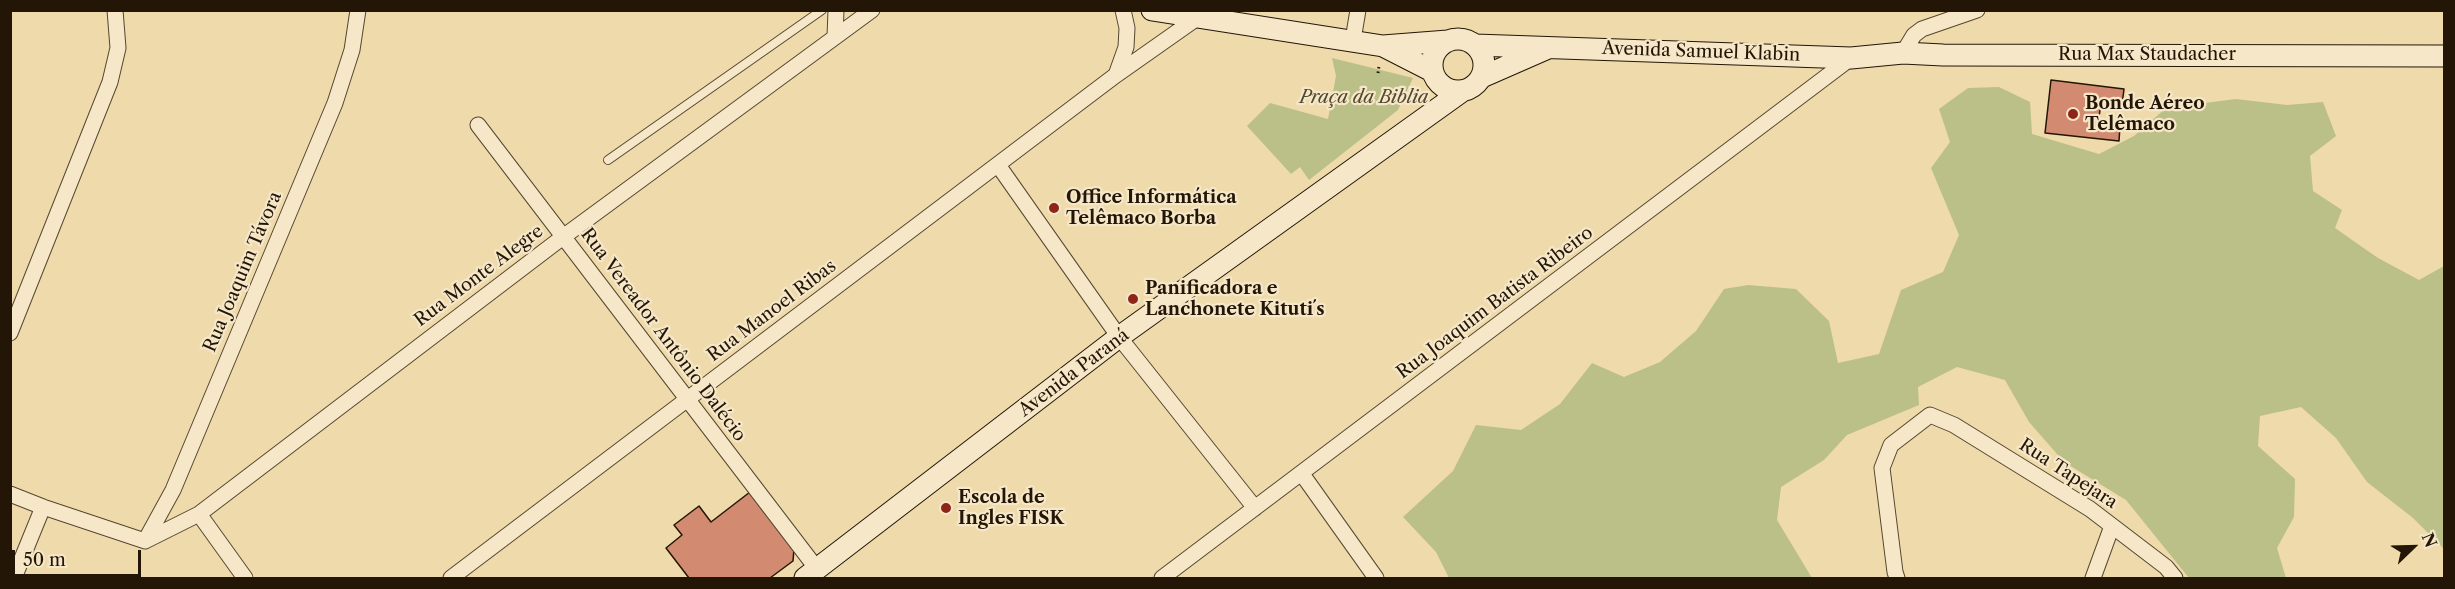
<!DOCTYPE html>
<meta charset="utf-8">
<style>
body{margin:0}
#map{position:relative;width:2455px;height:589px;overflow:hidden;background:#efdaab;font-family:"Libre Caslon Text",serif}
canvas{display:block}
.frame{position:absolute;inset:0;border:12px solid #231606;pointer-events:none}
.north{position:absolute;left:2383px;top:517px;width:60px;height:60px;-webkit-text-stroke:4px #f5e7c8;paint-order:stroke;rotate:67deg;font-size:16px;font-weight:700;line-height:24px;text-align:center;color:#231606}
.north::after{content:'';display:block;margin:auto;width:21px;height:27px;background:#231606;clip-path:polygon(50% 0,100% 100%,50% 72%,0 100%)}
.scale{position:absolute;left:12px;top:550px;width:129px;height:27px;box-sizing:border-box;border:3px solid #231606;border-top:0;padding-left:8px;font-size:18px;line-height:21px;white-space:nowrap;color:#231606;-webkit-text-stroke:4px #f5e7c8;paint-order:stroke}
</style>
<div id="map">
<canvas width="2455" height="589"></canvas>
<div class="frame"></div>
<div class="north">N</div>
<div class="scale">50 m</div>
</div>
<script>
const context = document.querySelector('canvas').getContext('2d');
context.lineJoin = 'round';
function fillPath(path, color) {
  context.fillStyle = color;
  context.fill(path, 'evenodd');
}
function shape(rows) {
  const path = new Path2D();
  for (const r of rows) {
    if (r.length === 3) {
      path.moveTo(r[0] + r[2], r[1]);
      path.arc(r[0], r[1], r[2], 0, 2 * Math.PI);
      continue;
    }
    path.moveTo(r[0], r[1]);
    for (let i = 2; i < r.length; i += 2) path.lineTo(r[i], r[i + 1]);
  }
  return path;
}
function trace(path, color, width, dash) {
  context.strokeStyle = color;
  context.lineWidth = width;
  context.lineCap = dash ? 'butt' : 'round';
  context.setLineDash(dash || []);
  context.stroke(path);
}
function drawText(font, color, halo, rows, align = 'center') {
  context.font = font + ' "Libre Caslon Text",serif';
  context.lineWidth = 4.5;
  context.setLineDash([]);
  context.textBaseline = 'middle';
  context.strokeStyle = halo;
  context.fillStyle = color;
  for (const [text, x, y, turn = 0] of rows) {
    context.save();
    context.translate(x, y);
    context.rotate((+turn || 0) * Math.PI / 180);
    context.textAlign = isNaN(turn) ? turn : align;
    if (halo) context.strokeText(text, 0, 0);
    context.fillText(text, 0, 0);
    context.restore();
  }
}
const green = shape([
 [1332,58,1413,78,1398,110,1309,180,1300,167,1291,174,1247,126,1270,103,1328,119,1336,76],
 [1999,87,2030,102,2032,134,2099,154,2134,136,2166,108,2236,99,2287,105,2323,102,2336,136,2310,156,2313,191,2342,210,2335,228,2378,258,2419,280,2444,266,2444,549,2413,518,2367,482,2336,438,2301,407,2260,416,2258,446,2295,479,2294,517,2277,548,2286,578,2189,578,2126,500,2064,462,2029,422,2005,380,1957,367,1918,387,1919,405,1847,435,1824,460,1781,487,1777,520,1812,578,1449,578,1436,552,1403,517,1453,471,1476,425,1521,430,1560,404,1592,363,1624,377,1660,362,1696,331,1724,289,1748,285,1796,289,1829,321,1838,363,1879,354,1901,290,1943,272,1959,235,1931,168,1950,142,1939,109,1968,88]
]);
const building = shape([
 [2051,80,2124,89,2122,105,2101,103,2098,124,2120,126,2119,141,2045,133,2051,80],
 [750,492,794,549,793,561,770,578,689,578,666,548,682,535,674,525,699,506,711,522,750,492]
]);
const path = shape([
 [1378,73,1379,66]
]);
const service = shape([
 [608,160,822,10]
]);
const minor = shape([
 [835,37,836,10],
 [1353,40,1358,10],
 [1903,53,1914,35,1922,29,1977,10],
 [1116,75,1126,47,1127,28,1123,10],
 [478,125,817,569],
 [998,165,1119,337,1255,508],
 [10,333,110,82,118,48,115,10],
 [1302,474,1376,578],
 [10,494,43,507,145,541],
 [199,514,245,578],
 [145,541,199,514,563,237,872,10],
 [145,541,173,490,335,103,352,50,358,10],
 [14,578,43,507],
 [451,578,1116,75,1197,18],
 [1162,578,1851,58],
 [1897,578,1895,572,1882,468,1891,445,1930,415,1954,425,2090,509,2166,567,2175,578],
 [2093,578,2112,526]
]);
const secondary = shape([
 [1152,10,1383,46,1448,41],
 [1458,65,26],
 [1475,45,1851,58,1903,53,1943,55,2444,56],
 [1383,46,1432,71],
 [1482,77,1546,49],
 [805,578,1119,337,1461,92]
]);
const markers = [
 [2073,114,6,"#8f2418"],
 [1054,208,6,"#8f2418"],
 [1133,299,6,"#8f2418"],
 [946,508,6,"#8f2418"]
];
const streetNames = [
 ["Avenida Samuel Klabin",1701,52,2],
 ["Rua Max Staudacher",2147,55],
 ["Rua Joaquim Távora",243,272,-67],
 ["Rua Monte Alegre",479,276,-37],
 ["Rua Joaquim Batista Ribeiro",1495,303,-37],
 ["Rua Manoel Ribas",772,311,-37],
 ["Rua Vereador Antônio Dalécio",663,335,53],
 ["Avenida Paraná",1074,373,-37],
 ["Rua Tapejara",2068,474,33]
];
const parkNames = [
 ["Praça da Biblia",1364,98]
];
const poiNames = [
 ["Bonde Aéreo",2085,104],
 ["Telêmaco",2085,125],
 ["Office Informática",1066,198],
 ["Telêmaco Borba",1066,219],
 ["Panificadora e",1145,289],
 ["Lanchonete Kituti´s",1145,310],
 ["Escola de",958,498],
 ["Ingles FISK",958,519]
];
fillPath(green, '#bbbf88');
fillPath(building, '#d28a71');
trace(building, '#231606', 1.5);
trace(service, '#56472f', 10);
trace(minor, '#56472f', 17);
trace(secondary, '#231606', 23);
trace(path, '#231606', 3, [1.5, 3]);
trace(service, '#f5e7c8', 8);
trace(minor, '#f5e7c8', 15);
trace(secondary, '#f5e7c8', 21);
for (const [x, y, r, color] of markers) {
  const dot = new Path2D();
  dot.arc(x, y, r, 0, 2 * Math.PI);
  context.fillStyle = color;
  context.fill(dot);
  trace(dot, '#f5e7c8', 2);
}
drawText('18px', '#231606', '#f5e7c8', streetNames);
drawText('italic 18px', '#51492d', '#f5e7c8', parkNames);
drawText('bold 18px', '#231606', '#f5e7c8', poiNames, 'left');
</script>
